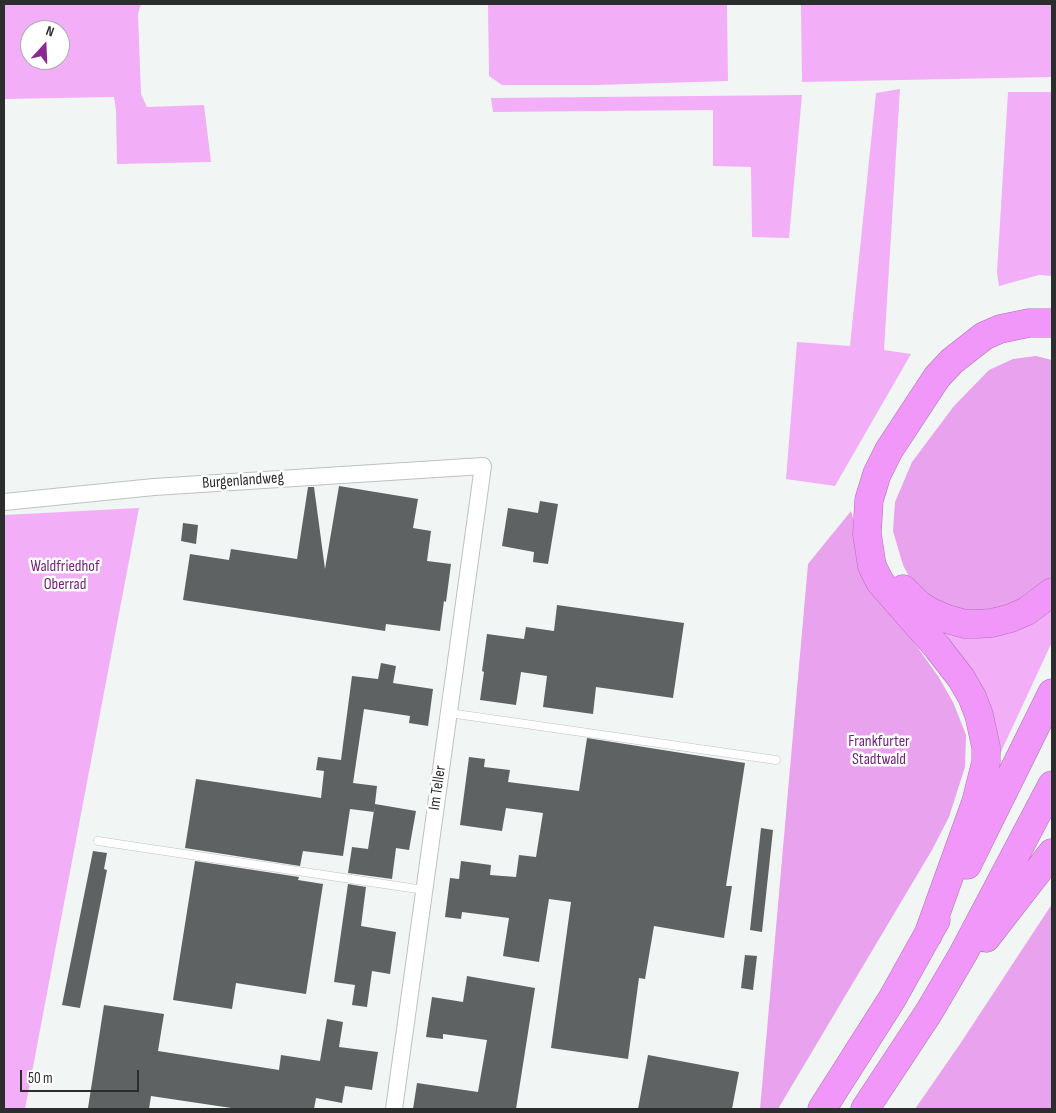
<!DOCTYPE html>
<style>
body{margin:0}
#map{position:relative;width:1056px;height:1113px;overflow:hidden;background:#f1f6f5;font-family:"Sofia Sans Condensed",sans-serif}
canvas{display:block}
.frame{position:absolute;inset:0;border:5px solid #2c2e2d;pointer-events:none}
.north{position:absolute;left:20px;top:20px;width:50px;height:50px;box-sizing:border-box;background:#fff;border:1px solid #ababab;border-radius:50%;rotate:20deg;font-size:14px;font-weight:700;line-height:20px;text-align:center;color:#2c2e2d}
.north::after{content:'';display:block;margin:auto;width:18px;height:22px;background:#892992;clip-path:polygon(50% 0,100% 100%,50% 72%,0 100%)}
.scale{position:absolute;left:20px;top:1070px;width:119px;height:22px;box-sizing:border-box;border:2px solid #2c2e2d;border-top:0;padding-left:6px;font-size:15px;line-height:18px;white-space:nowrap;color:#2c2e2d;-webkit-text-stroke:4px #fff;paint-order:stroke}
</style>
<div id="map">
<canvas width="1056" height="1113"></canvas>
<div class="frame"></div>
<div class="north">N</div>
<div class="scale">50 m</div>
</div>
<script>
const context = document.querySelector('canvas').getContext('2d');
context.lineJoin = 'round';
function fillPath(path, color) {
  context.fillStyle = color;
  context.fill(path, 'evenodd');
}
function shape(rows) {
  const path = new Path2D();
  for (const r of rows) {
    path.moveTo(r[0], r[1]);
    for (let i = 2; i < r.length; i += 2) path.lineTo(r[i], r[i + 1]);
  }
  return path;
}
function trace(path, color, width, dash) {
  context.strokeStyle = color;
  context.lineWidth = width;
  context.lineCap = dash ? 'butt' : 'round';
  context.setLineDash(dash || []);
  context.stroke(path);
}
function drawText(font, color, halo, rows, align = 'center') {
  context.font = font + ' "Sofia Sans Condensed",sans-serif';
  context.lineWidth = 5;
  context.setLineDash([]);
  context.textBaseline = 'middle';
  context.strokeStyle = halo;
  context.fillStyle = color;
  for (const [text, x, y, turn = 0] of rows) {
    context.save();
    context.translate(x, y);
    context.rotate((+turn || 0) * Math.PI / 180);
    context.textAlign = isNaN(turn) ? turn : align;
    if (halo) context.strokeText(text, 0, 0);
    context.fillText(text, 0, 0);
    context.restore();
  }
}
const green = shape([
 [4,4,141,4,138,14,141,94,147,107,204,105,211,162,117,164,116,110,114,97,4,99],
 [30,30,60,30,60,60,30,60],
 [488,4,727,4,728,81,596,85,502,85,489,76],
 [801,4,1052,4,1052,77,802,82],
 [900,89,884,350,911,354,835,486,786,479,797,342,850,346,876,93],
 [1008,92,1052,92,1052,276,1039,275,999,286,997,272],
 [802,95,789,238,752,237,751,167,713,166,713,110,493,112,491,98],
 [139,508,25,1109,4,1109,4,515],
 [1052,610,1052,642,994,767,933,628,996,636,1017,631,1039,620]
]);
const forest = shape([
 [1036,356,1052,360,1052,579,995,615,939,606,913,584,903,565,893,531,895,502,912,462,954,406,989,370,1013,359],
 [851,511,870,581,938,676,953,702,966,735,965,767,949,817,932,850,778,1109,760,1109,808,564],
 [1052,904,1052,1109,915,1109,960,1044]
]);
const building = shape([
 [339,486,418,499,413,528,431,531,427,561,451,564,446,602,444,601,440,631,386,624,385,631,183,600,190,554,229,560,231,549,297,559,308,487,314,487,325,569],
 [540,501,558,504,548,564,533,562,534,552,502,546,508,508,538,513],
 [183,523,198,525,196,544,181,541],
 [557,605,684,623,673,698,596,687,593,714,543,707,547,676,521,672,516,705,480,700,484,672,482,671,487,634,524,639,526,627,554,631],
 [381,663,396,666,393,683,433,689,428,726,409,723,410,716,364,709,353,783,377,786,374,812,350,809,343,856,303,851,300,866,185,848,196,779,321,798,324,771,316,770,318,757,341,760,352,676,378,679],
 [587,738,745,763,726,886,732,886,724,938,654,926,645,979,639,978,628,1059,551,1048,571,902,549,899,539,962,503,956,509,918,462,912,461,919,445,917,450,878,459,879,461,861,491,865,490,875,516,877,519,855,536,857,543,813,506,808,502,831,460,825,469,757,485,759,484,767,510,770,508,782,579,791],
 [375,804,416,811,409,850,396,848,392,879,348,873,352,847,368,849],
 [761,828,773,830,762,932,750,930],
 [93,851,107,853,104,869,107,870,80,1008,62,1005],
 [195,861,299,877,298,880,323,884,306,994,236,983,232,1009,173,1000],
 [348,884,366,887,361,926,396,932,390,974,372,971,367,1007,352,1005,355,985,334,982],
 [745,955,757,956,753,990,741,988],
 [467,976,535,988,516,1109,413,1109,417,1083,478,1092,487,1040,443,1034,443,1039,426,1037,432,997,463,1002],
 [104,1005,164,1014,158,1051,279,1070,281,1055,320,1061,327,1019,343,1022,339,1047,378,1052,372,1090,345,1086,342,1103,316,1098,314,1109,238,1109,151,1096,149,1109,88,1108],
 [648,1055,739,1072,732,1109,638,1109]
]);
const lane = shape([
 [449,713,776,760],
 [98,841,424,890]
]);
const street = shape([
 [4,502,154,487,483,466,394,1109]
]);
const highway = shape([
 [903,589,919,605,931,612,947,619,965,624,976,624,992,623,1011,618,1027,611,1052,592],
 [967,865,1052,693],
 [928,935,976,802,986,762,986,747,979,715,972,697,961,678,937,647,880,582,872,566,867,534,869,500,877,474,889,450,937,377,952,361,984,336,1000,329,1029,323,1052,323],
 [986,938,1052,853],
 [822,1109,892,999,936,920],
 [865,1109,929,1012,963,954,1052,785]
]);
const streetNames = [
 ["Burgenlandweg",243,481,-4],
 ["Im Teller",438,788,-82]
];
const parkNames = [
 ["Waldfriedhof",65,567],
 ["Oberrad",65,585],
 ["Frankfurter",879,742],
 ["Stadtwald",879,760]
];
fillPath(green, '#f2aef6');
fillPath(forest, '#e9a2ee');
fillPath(building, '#5e6262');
trace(lane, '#bdc2c1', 9);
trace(street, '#bdc2c1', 18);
trace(highway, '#ad72b2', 29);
trace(lane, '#fff', 8);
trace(street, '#fff', 16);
trace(highway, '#f297fa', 28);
drawText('16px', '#2c2e2d', '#fff', streetNames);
drawText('16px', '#76237e', '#fff', parkNames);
</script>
